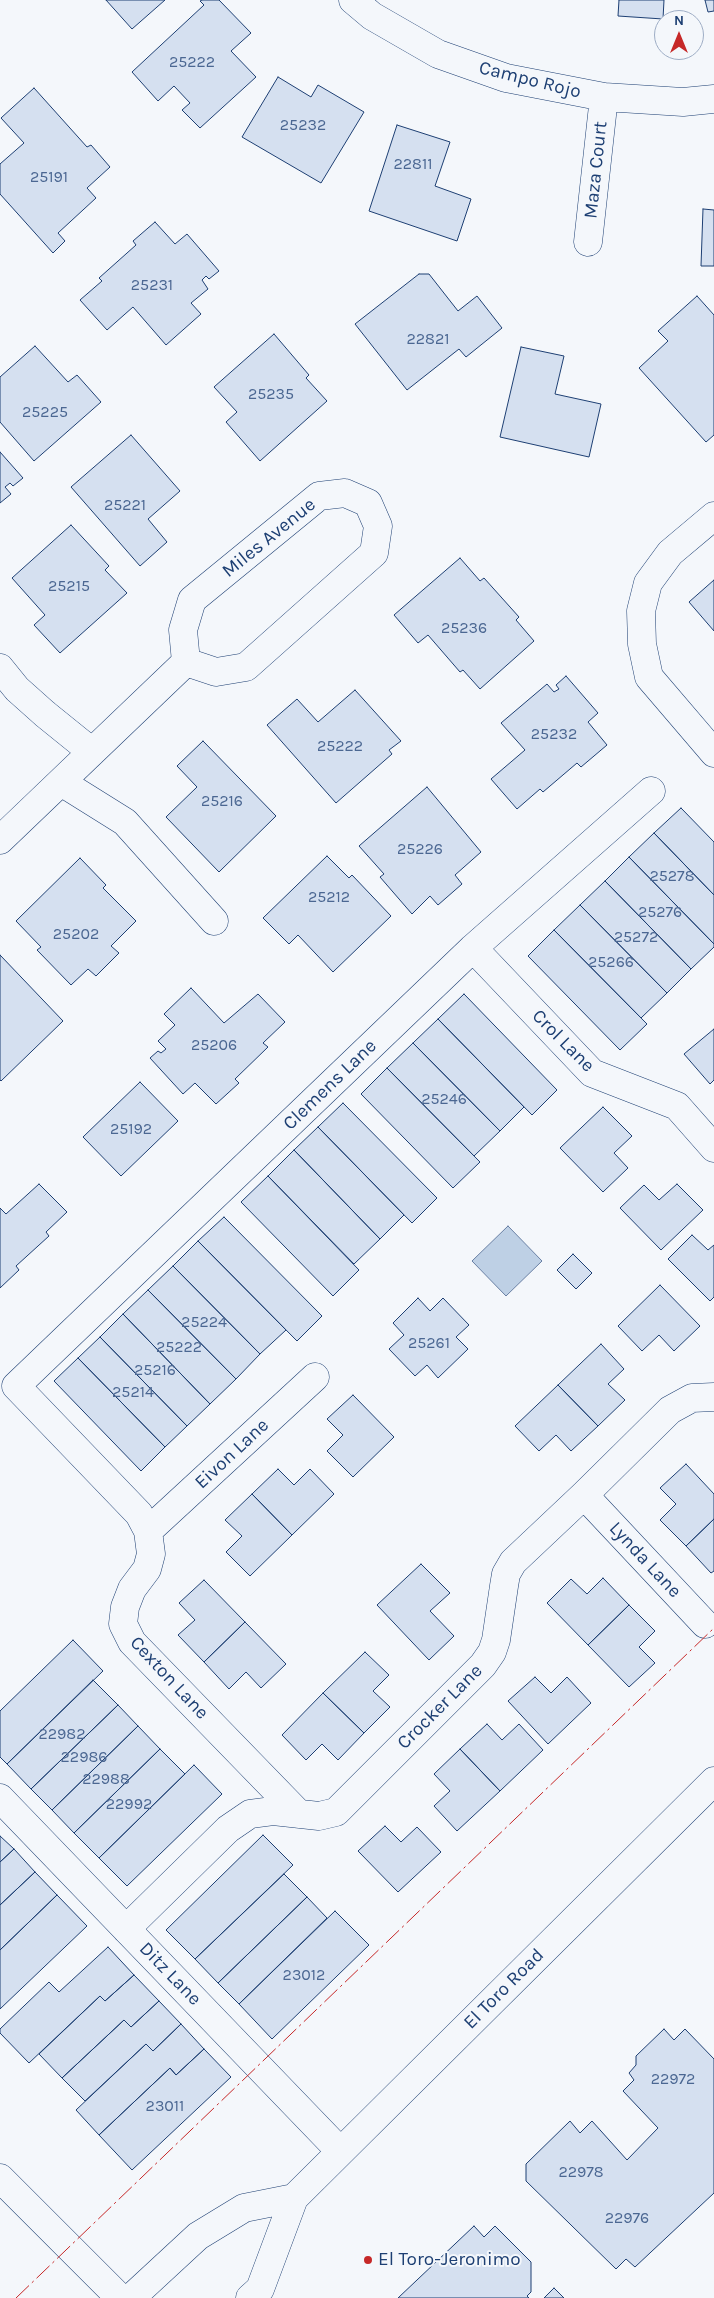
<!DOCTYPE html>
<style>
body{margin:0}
#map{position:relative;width:714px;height:2298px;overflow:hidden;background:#f4f7fb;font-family:Karla,sans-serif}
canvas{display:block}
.north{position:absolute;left:654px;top:10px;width:50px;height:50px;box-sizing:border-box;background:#f4f7fb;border:1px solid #9eadc5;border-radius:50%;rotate:0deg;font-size:14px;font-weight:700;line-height:20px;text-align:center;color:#1d3f73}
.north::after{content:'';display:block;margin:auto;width:18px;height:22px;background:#c62828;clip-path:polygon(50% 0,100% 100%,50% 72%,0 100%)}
</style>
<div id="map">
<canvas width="714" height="2298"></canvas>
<div class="north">N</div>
</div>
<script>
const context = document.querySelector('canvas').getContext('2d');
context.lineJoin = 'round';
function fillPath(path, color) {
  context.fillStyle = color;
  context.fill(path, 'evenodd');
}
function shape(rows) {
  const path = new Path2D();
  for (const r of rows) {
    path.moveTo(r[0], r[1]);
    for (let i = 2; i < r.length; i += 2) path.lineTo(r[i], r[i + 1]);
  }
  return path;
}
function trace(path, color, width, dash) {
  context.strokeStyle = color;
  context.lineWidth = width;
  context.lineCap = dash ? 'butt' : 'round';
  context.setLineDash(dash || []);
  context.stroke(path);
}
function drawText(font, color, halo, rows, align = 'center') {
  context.font = font + ' Karla,sans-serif';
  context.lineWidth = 4;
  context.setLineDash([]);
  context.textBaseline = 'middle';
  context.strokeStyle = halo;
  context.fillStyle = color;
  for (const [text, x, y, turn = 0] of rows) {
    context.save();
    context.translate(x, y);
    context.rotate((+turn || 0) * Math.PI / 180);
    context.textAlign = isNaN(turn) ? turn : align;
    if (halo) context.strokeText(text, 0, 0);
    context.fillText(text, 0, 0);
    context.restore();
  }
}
const water = shape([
 [508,1226,542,1261,506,1296,472,1261,508,1226]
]);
const building = shape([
 [106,0,165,0,132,29,106,0],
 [202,0,219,0,251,33,231,51,256,77,200,128,182,110,190,103,174,86,158,101,132,72,204,5,200,1,202,0],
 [619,0,664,0,663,19,618,16,619,0],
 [705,0,714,0,714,11,708,12,705,0],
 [278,77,311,97,318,85,364,112,321,183,242,137,278,77],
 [34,88,87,147,91,145,110,167,87,188,96,198,58,233,65,241,53,253,0,194,0,164,24,143,1,118,34,88],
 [397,125,450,142,435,186,471,199,457,241,369,211,397,125],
 [703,209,714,210,714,266,701,266,703,209],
 [155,222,175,244,187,234,219,271,209,279,206,276,202,280,208,289,191,303,201,314,166,345,133,307,107,330,80,300,102,281,99,278,136,245,133,241,155,222],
 [419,274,429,274,458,311,477,296,502,328,466,357,459,349,407,390,355,324,419,274],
 [697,296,714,315,714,435,706,442,639,368,668,341,658,331,697,296],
 [274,334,309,375,306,378,327,401,260,461,226,422,237,412,214,387,274,334],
 [35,346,68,382,77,375,101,402,34,461,0,422,0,377,35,346],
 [521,347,564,356,555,394,601,404,589,457,500,437,521,347],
 [131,435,180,491,148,519,167,542,140,566,71,487,131,435],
 [0,452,23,478,13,486,10,483,5,487,11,494,0,503,0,452],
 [71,525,109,566,105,570,127,593,60,653,34,625,45,615,12,578,71,525],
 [460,558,480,581,484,578,519,617,516,620,534,641,480,689,463,670,460,672,428,635,418,643,394,615,460,558],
 [714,580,714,631,689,602,714,580],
 [566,676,598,713,588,722,607,745,581,767,577,763,543,792,540,789,517,809,491,779,525,750,501,723,547,684,554,692,559,689,556,685,566,676],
 [355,690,401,741,389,750,392,754,336,803,267,725,297,699,318,722,355,690],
 [203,741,276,816,219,872,166,817,197,787,177,766,203,741],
 [427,787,481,852,455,875,462,884,438,905,430,896,412,914,380,877,384,874,359,846,427,787],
 [681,808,714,842,714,895,654,833,681,808],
 [654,833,714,895,714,944,629,857,654,833],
 [327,856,349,878,352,875,391,916,333,972,298,935,289,944,263,918,327,856],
 [629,857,714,944,714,947,691,969,605,881,629,857],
 [80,858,106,885,103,888,136,921,111,946,119,953,96,976,88,969,71,985,37,950,41,947,16,921,80,858],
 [605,881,691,969,667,993,580,905,605,881],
 [580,905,667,993,641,1018,554,930,580,905],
 [554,930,647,1024,620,1050,528,956,554,930],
 [0,955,63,1021,1,1081,0,1080,0,955],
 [191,988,224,1023,258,994,285,1022,263,1043,268,1047,235,1079,239,1083,216,1104,195,1083,183,1094,150,1058,158,1051,161,1053,166,1049,158,1041,175,1025,164,1014,191,988],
 [464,994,557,1090,532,1115,438,1019,464,994],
 [438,1019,524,1107,500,1131,413,1043,438,1019],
 [714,1029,714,1080,710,1084,684,1054,714,1029],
 [413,1043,500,1131,474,1156,387,1068,413,1043],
 [387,1068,480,1162,453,1188,361,1094,387,1068],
 [140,1082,178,1121,121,1176,83,1137,140,1082],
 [343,1103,437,1198,412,1223,318,1127,343,1103],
 [603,1107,632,1136,614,1153,628,1168,603,1192,560,1148,603,1107],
 [318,1127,404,1215,380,1239,294,1150,318,1127],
 [294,1150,380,1239,354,1264,268,1176,294,1150],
 [268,1176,359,1270,333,1296,241,1202,268,1176],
 [39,1184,67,1212,46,1232,49,1236,16,1266,19,1270,0,1288,0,1208,6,1214,39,1184],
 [677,1184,703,1210,661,1250,620,1208,644,1185,659,1200,677,1184],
 [224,1217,322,1316,297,1341,198,1241,224,1217],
 [692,1235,708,1250,714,1245,714,1297,710,1301,668,1259,692,1235],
 [198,1241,286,1330,260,1354,173,1266,198,1241],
 [573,1254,592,1273,576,1289,557,1270,573,1254],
 [173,1266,260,1354,236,1379,148,1290,173,1266],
 [660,1285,700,1326,674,1351,659,1335,642,1351,618,1326,660,1285],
 [148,1290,236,1379,210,1404,123,1314,148,1290],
 [418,1298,430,1311,443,1298,469,1325,456,1337,468,1349,438,1378,427,1365,415,1376,389,1349,404,1335,393,1323,418,1298],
 [123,1314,210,1404,187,1426,100,1337,123,1314],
 [100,1337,187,1426,165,1447,78,1358,100,1337],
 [601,1344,624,1369,608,1384,625,1400,598,1426,558,1385,601,1344],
 [78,1358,165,1447,141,1471,54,1381,78,1358],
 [558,1385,598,1426,571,1451,556,1435,539,1451,515,1426,558,1385],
 [353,1395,394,1437,353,1477,327,1451,343,1435,327,1419,353,1395],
 [686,1464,714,1494,714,1519,686,1546,660,1520,676,1504,660,1488,686,1464],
 [278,1469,294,1485,310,1469,334,1494,292,1535,252,1494,278,1469],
 [252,1494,292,1535,250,1576,226,1552,242,1536,225,1520,252,1494],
 [714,1519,714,1571,711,1573,686,1546,714,1519],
 [421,1564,450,1593,430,1611,454,1636,429,1660,377,1605,421,1564],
 [603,1578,629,1605,588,1645,547,1603,571,1579,587,1594,603,1578],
 [204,1580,245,1622,204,1662,178,1635,195,1620,179,1603,204,1580],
 [629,1605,655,1631,639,1647,655,1663,629,1687,588,1645,629,1605],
 [245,1622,286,1664,261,1688,246,1672,229,1689,204,1662,245,1622],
 [73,1640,103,1671,7,1764,0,1757,0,1711,73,1640],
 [365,1652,389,1675,373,1691,390,1707,364,1733,323,1693,365,1652],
 [535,1677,551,1693,567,1677,591,1703,548,1744,508,1701,535,1677],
 [93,1680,118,1705,31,1789,7,1764,93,1680],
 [323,1693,364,1733,338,1760,322,1744,306,1760,282,1735,323,1693],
 [118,1705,138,1726,52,1810,31,1789,118,1705],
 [487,1724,502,1740,519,1724,543,1750,500,1791,460,1749,487,1724],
 [138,1726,160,1749,74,1833,52,1810,138,1726],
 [160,1749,185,1774,99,1858,74,1833,160,1749],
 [460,1749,500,1791,457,1831,434,1806,450,1791,434,1774,460,1749],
 [194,1765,222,1794,127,1886,99,1858,194,1765],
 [385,1826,401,1842,417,1827,441,1852,398,1892,358,1851,385,1826],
 [263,1835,293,1865,195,1959,166,1930,263,1835],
 [0,1836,14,1849,0,1862,0,1836],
 [14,1849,35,1872,0,1905,0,1862,14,1849],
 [35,1872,57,1895,0,1950,0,1905,35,1872],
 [284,1874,307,1897,218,1983,195,1959,284,1874],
 [57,1895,87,1926,0,2009,0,1950,57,1895],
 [307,1897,327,1918,239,2004,218,1983,307,1897],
 [335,1911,369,1945,272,2039,239,2004,335,1911],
 [108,1947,134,1975,105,2001,100,1996,29,2063,0,2033,0,2029,49,1982,59,1992,108,1947],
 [134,1975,159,2001,131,2027,124,2020,62,2078,39,2054,100,1996,105,2001,134,1975],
 [159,2001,181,2024,153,2051,146,2044,85,2101,62,2078,124,2020,131,2027,159,2001],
 [181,2024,204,2049,176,2075,170,2068,99,2135,76,2110,146,2044,153,2051,181,2024],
 [664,2029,674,2040,685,2029,714,2059,714,2193,635,2267,626,2259,616,2269,526,2181,526,2164,570,2121,580,2133,592,2121,627,2160,658,2128,623,2091,634,2080,629,2073,636,2065,636,2056,664,2029],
 [204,2049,231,2077,132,2170,99,2135,170,2068,176,2075,204,2049],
 [474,2226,484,2237,495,2226,531,2262,531,2292,527,2296,529,2298,398,2298,474,2226],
 [554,2288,564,2298,544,2298,554,2288]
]);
const street = shape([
 [353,0,372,16,438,54,506,78,604,97,683,102,714,99],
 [588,242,604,97],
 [345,493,368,503,378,526,374,553,246,667,216,672,186,662,183,630,192,600,319,496,345,493],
 [714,516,670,553,648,583,641,611,642,644,649,677,714,753],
 [0,668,17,689,45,714,92,752],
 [61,782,125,822,214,921],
 [0,840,186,662],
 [473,948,592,1073,677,1106,714,1148],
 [584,1495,705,1624],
 [148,1531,315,1377],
 [0,1798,340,2151],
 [299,1814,132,1642,123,1624,125,1607,132,1589,147,1569,151,1554,148,1531,139,1514,16,1386,473,948,651,791],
 [126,1929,228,1829,250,1814,273,1811,319,1816,336,1812,483,1665,492,1652,496,1640,504,1586,506,1574,513,1562,584,1495,670,1410,692,1398,714,1397]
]);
const secondary = shape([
 [0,2178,120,2298]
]);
const primary = shape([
 [131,2298,198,2236,244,2208,294,2198],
 [250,2298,260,2289,294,2198,714,1781]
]);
const power = shape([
 [16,2298,714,1628]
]);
const markers = [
 [368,2260,5,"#c62828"]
];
const numberNames = [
 ["25222",192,62],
 ["25232",303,125],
 ["22811",413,164],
 ["25191",49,177],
 ["25231",152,285],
 ["22821",428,339],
 ["25235",271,394],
 ["25225",45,412],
 ["25221",125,505],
 ["25215",69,586],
 ["25236",464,628],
 ["25232",554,734],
 ["25222",340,746],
 ["25216",222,801],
 ["25226",420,849],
 ["25278",672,876],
 ["25212",329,897],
 ["25276",660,912],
 ["25202",76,934],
 ["25272",636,937],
 ["25266",611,962],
 ["25206",214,1045],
 ["25246",444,1099],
 ["25192",131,1129],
 ["25224",204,1322],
 ["25261",429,1343],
 ["25222",179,1347],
 ["25216",155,1370],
 ["25214",133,1392],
 ["22982",62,1734],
 ["22986",84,1757],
 ["22988",106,1779],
 ["22992",129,1804],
 ["23012",304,1975],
 ["22972",673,2079],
 ["23011",165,2106],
 ["22978",581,2172],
 ["22976",627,2218]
];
const streetNames = [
 ["Campo Rojo",530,80,14],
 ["Maza Court",596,170,-84],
 ["Miles Avenue",269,538,-39],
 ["Crol Lane",563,1041,45],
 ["Clemens Lane",330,1085,-44],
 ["Eivon Lane",232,1454,-43],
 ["Lynda Lane",645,1560,47],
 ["Cexton Lane",169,1678,47],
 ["Crocker Lane",440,1707,-45],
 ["Ditz Lane",170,1974,46],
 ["El Toro Road",504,1989,-45]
];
const poiNames = [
 ["El Toro-Jeronimo",378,2260]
];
fillPath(water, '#bed0e5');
trace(water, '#687fa3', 1);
fillPath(building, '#d5e0f0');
trace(building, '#1d3f73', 1);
trace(street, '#1d3f73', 29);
trace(secondary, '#1d3f73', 29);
trace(primary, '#1d3f73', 29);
trace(street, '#f4f7fb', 28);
trace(secondary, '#f4f7fb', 28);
trace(primary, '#f4f7fb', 28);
trace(power, '#c62828', 1, [18, 4, 2.5, 4]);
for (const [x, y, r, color] of markers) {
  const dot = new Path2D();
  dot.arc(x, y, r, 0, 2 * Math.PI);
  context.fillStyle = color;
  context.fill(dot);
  trace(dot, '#f4f7fb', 2);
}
drawText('16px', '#4b6792', null, numberNames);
drawText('19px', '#1d3f73', '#f4f7fb', streetNames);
drawText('19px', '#1d3f73', '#f4f7fb', poiNames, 'left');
</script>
